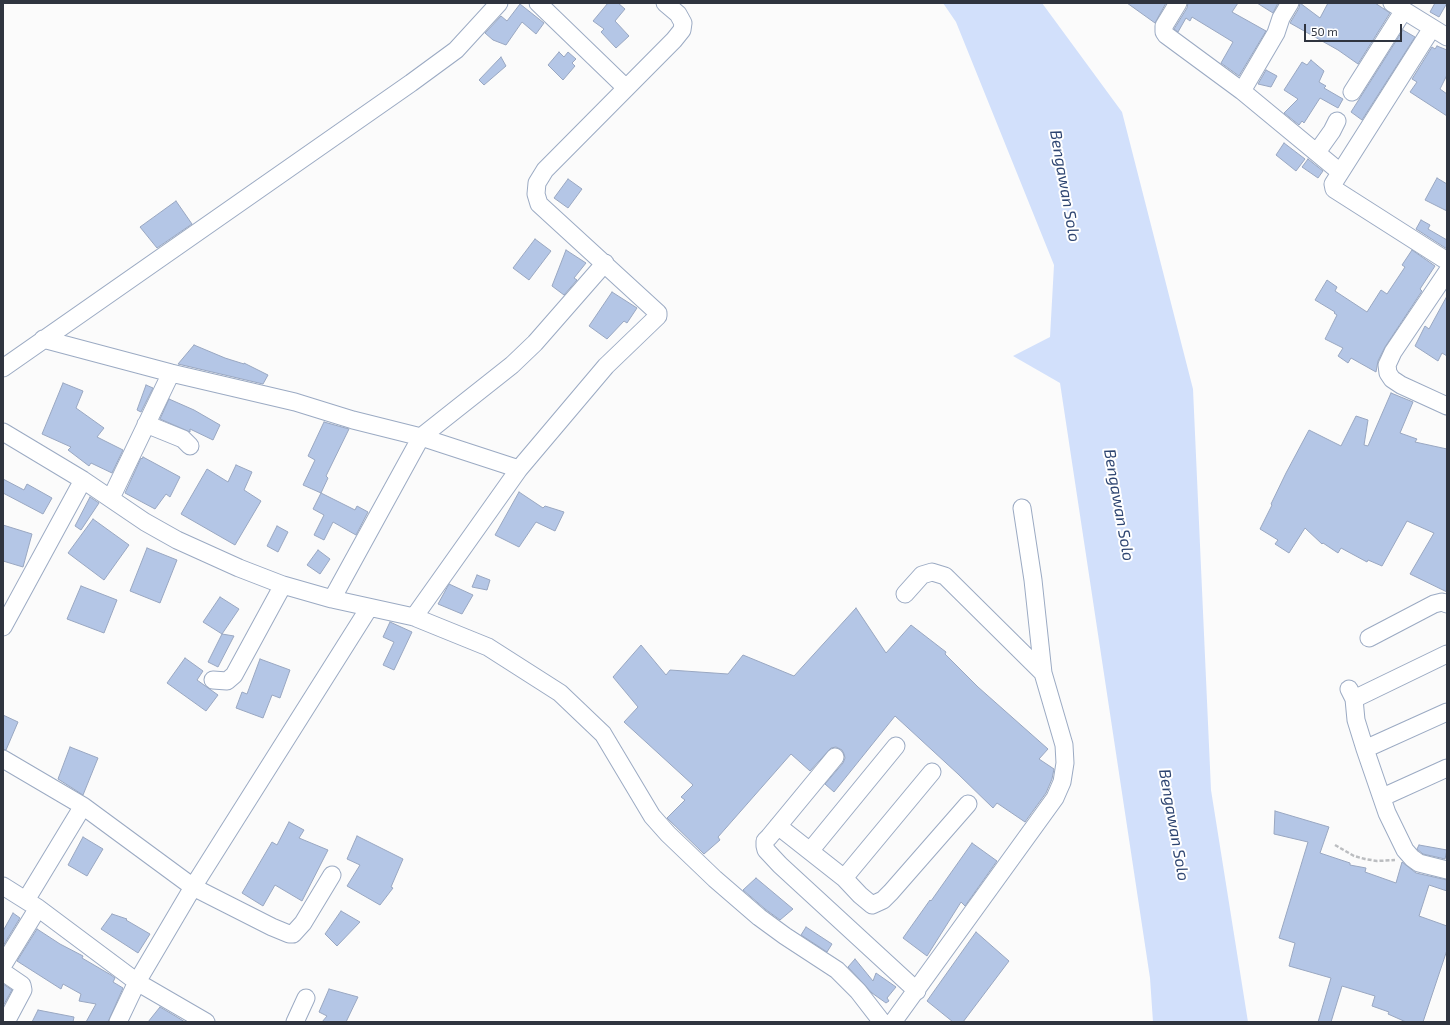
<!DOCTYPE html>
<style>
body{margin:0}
#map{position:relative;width:1450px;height:1025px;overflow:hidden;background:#fbfbfb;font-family:"Exo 2",sans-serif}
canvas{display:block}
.frame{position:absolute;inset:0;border:4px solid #2f343f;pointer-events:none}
.scale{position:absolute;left:1304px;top:24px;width:98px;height:18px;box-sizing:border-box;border:2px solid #2f343f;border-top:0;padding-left:5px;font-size:12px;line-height:14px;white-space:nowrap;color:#2f343f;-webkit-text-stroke:3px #fff;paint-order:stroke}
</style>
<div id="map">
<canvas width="1450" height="1025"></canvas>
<div class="frame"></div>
<div class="scale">50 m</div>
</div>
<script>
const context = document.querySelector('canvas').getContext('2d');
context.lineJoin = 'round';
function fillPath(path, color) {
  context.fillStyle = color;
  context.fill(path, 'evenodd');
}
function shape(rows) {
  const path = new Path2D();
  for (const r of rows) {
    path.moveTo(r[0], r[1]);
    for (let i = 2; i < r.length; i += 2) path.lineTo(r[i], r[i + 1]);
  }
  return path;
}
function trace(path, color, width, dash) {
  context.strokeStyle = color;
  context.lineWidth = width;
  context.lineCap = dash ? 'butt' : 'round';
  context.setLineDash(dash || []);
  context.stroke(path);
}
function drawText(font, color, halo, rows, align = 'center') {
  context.font = font + ' "Exo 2",sans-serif';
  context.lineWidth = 4;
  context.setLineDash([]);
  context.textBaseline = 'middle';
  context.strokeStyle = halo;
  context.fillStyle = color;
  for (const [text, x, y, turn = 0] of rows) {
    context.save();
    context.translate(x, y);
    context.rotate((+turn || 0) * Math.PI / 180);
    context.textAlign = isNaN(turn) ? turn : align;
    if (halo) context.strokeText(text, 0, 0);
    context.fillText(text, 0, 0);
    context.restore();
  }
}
const water = shape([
 [943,3,1042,3,1122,112,1193,389,1211,790,1248,1022,1153,1022,1150,978,1060,383,1013,356,1050,337,1054,265,956,22]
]);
const building = shape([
 [608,3,618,3,625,9,615,21,629,36,616,48,601,32,604,29,593,21,608,3],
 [1127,3,1166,3,1155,23,1127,3],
 [1188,3,1238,3,1232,12,1266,31,1239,76,1221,63,1233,42,1192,17,1190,21,1186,18,1178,32,1174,29,1187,8,1188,3],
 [1257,3,1278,3,1273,13,1257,3],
 [1300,3,1320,18,1328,3,1375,3,1390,13,1358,64,1338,50,1290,23,1299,8,1300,3],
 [1435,3,1447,3,1439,17,1430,12,1435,3],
 [520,4,544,23,536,34,522,22,506,45,493,40,485,33,501,16,507,21,520,4],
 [1403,30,1415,37,1362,120,1351,112,1403,30],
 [1437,46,1447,50,1447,75,1440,89,1447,94,1447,116,1410,92,1417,82,1412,79,1432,47,1435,49,1437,46],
 [559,52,564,57,568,52,576,59,572,63,575,66,563,80,548,65,559,52],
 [501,57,506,66,484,85,479,80,501,57],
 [1311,60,1324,71,1319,82,1326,86,1324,88,1343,99,1338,108,1320,98,1304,123,1302,121,1299,125,1284,113,1298,99,1284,90,1302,62,1307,65,1311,60],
 [1266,70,1277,76,1271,87,1258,84,1266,70],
 [1284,143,1305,159,1296,171,1276,155,1284,143],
 [1308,159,1323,171,1318,178,1302,167,1308,159],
 [1437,178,1447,184,1447,211,1425,200,1437,178],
 [568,179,582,189,568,208,554,198,568,179],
 [176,201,192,224,157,248,140,227,176,201],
 [1421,220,1430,225,1428,229,1447,240,1447,249,1416,229,1421,220],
 [535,239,551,251,529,280,513,268,535,239],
 [566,250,586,263,574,278,577,280,564,295,552,286,566,250],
 [1412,250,1435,266,1420,289,1422,291,1385,347,1378,361,1376,372,1351,358,1348,363,1338,356,1343,348,1325,339,1337,315,1334,313,1335,312,1315,300,1327,280,1337,287,1335,291,1367,312,1381,290,1387,294,1405,267,1402,265,1412,250],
 [612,292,637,308,627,323,624,321,607,339,589,326,612,292],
 [1447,296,1447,356,1442,353,1438,361,1415,346,1425,326,1429,329,1447,296],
 [194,345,225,358,244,364,244,363,268,375,263,384,178,364,194,345],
 [63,383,83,391,76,408,104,428,97,437,123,450,112,473,91,463,89,466,68,450,71,447,42,434,63,383],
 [146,385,153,388,141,412,137,410,146,385],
 [1391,393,1413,402,1400,433,1417,439,1415,442,1447,449,1447,592,1410,574,1434,533,1407,521,1382,566,1368,560,1367,562,1341,548,1338,553,1323,543,1322,544,1305,528,1289,553,1275,544,1278,540,1260,529,1272,505,1271,504,1286,473,1309,430,1341,446,1356,416,1368,420,1364,445,1368,446,1391,393],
 [169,399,194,410,220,425,213,440,190,429,190,432,160,419,169,399],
 [324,422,349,429,326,476,328,478,321,493,303,485,315,460,308,456,324,422],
 [143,457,180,477,170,497,166,494,155,509,125,493,141,458,142,459,143,457],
 [236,465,252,472,244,490,261,501,235,545,181,514,207,469,228,482,236,465],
 [3,479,24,490,27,484,52,498,43,514,3,493,3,479],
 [519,492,543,508,545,506,564,512,555,531,536,522,519,547,495,535,519,492],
 [321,493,355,510,357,506,368,512,356,535,333,522,324,540,314,535,324,515,313,509,321,493],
 [90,497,99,503,81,530,75,526,90,497],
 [93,519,129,545,104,580,68,553,93,519],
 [3,525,32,534,23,567,3,561,3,525],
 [277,526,288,532,278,552,267,546,277,526],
 [147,548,177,560,160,603,130,591,147,548],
 [318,550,330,559,320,574,307,565,318,550],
 [477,575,490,580,487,590,472,587,477,575],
 [449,584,473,595,462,614,438,604,449,584],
 [81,586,117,600,104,633,67,619,81,586],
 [220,597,239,609,222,634,203,622,220,597],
 [856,608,886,653,911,625,946,652,945,654,978,687,1048,749,1039,759,1054,769,1052,779,1046,793,1025,822,997,803,993,808,958,774,895,716,834,792,825,784,843,763,845,758,844,754,842,750,836,747,831,748,810,771,791,754,718,837,720,840,704,854,667,818,685,800,681,797,693,785,624,722,638,707,613,677,641,645,666,675,670,670,728,674,743,655,794,676,856,608],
 [390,622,412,632,394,670,383,665,394,642,383,637,390,622],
 [222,634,234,636,218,667,208,662,222,634],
 [185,658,203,671,197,680,218,695,206,711,167,683,185,658],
 [260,659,290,670,280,698,272,695,263,718,236,708,242,692,247,694,260,659],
 [3,715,18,722,6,750,3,749,3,715],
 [70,747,98,758,83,795,58,779,70,747],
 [1275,811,1329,827,1320,853,1350,863,1350,865,1366,868,1365,872,1396,883,1402,862,1416,873,1447,880,1447,891,1429,885,1419,916,1447,926,1447,950,1423,1022,1406,1022,1388,1014,1389,1012,1372,1006,1375,996,1342,986,1331,1022,1318,1022,1331,978,1289,966,1295,943,1279,938,1308,842,1274,834,1275,811],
 [289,822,304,830,299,838,328,850,302,901,275,885,263,906,242,893,272,842,277,845,289,822],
 [357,836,403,859,391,887,393,888,380,905,347,886,360,865,347,859,357,836],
 [83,837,103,849,87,876,68,865,83,837],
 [972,843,997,861,965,906,961,902,927,956,903,938,930,900,931,901,972,843],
 [1419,845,1447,850,1445,859,1423,854,1417,849,1419,845],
 [756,878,793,909,780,920,765,909,743,890,756,878],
 [341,911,360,922,337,946,325,934,341,911],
 [13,913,20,918,3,946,3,931,13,913],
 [112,914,127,919,126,920,150,934,138,953,101,929,112,914],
 [806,927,832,944,827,952,801,935,806,927],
 [37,929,60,944,83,956,82,958,111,975,115,978,113,982,123,988,108,1022,86,1022,96,1004,79,1001,81,994,63,984,61,989,17,961,37,929],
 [976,932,1009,961,963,1022,953,1022,927,1001,976,932],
 [855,959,873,981,876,973,896,987,887,998,889,1001,886,1003,872,993,848,967,855,959],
 [3,984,12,990,3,1006,3,984],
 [329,989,358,997,346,1022,322,1022,327,1016,319,1012,329,989],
 [160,1007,177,1017,185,1022,148,1022,160,1007],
 [38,1010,74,1017,73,1022,32,1022,38,1010]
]);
const path = shape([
 [1335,845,1354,856,1365,859,1377,861,1395,860]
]);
const minor = shape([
 [538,3,626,88],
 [1178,3,1164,26,1164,32,1166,35,1242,91,1340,172],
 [1392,3,1447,37],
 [1432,28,1333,184,1334,189,1447,261],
 [1242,91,1276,33,1281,18,1290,3],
 [1352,92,1404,10],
 [1317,152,1332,131,1337,121],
 [1447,272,1393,352,1387,365,1388,373,1392,379,1401,385,1447,406],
 [43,339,171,373,295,402,353,420,421,437,519,469],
 [3,368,411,83,456,50,499,3],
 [146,424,183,439,190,446],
 [3,432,83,480,145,522,177,540,239,568,283,585,332,599,414,617,488,647,560,693,603,734,652,816,668,834,715,879,759,917,785,936,837,970,858,991,882,1022],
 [111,498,171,373],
 [905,594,922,575,932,572,945,576,1043,673],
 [332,599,421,437,512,365,535,343,605,263],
 [414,617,519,469,606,366,658,316,658,313,539,204,536,194,537,183,545,170,674,40,682,30,683,23,678,14,665,3],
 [3,627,83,480],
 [1369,638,1434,604,1442,602,1447,604],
 [213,680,227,681,234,675,283,585],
 [1349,689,1354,699,1356,720,1365,749,1387,813,1405,850,1412,858,1419,863,1447,870],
 [1354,699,1447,654],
 [1365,749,1447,712],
 [835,757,769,837,765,841,765,846,766,850,780,865,917,991],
 [3,759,83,806,193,887,272,927,289,934,293,934,303,923,332,875],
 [1383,797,1447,768],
 [778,826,844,878,860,895,872,905,883,900,891,892,968,804],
 [810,851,896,746],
 [844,878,932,772],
 [3,886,38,908,137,982,206,1022],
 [26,900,83,806],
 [3,965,38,908],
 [3,972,22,985,23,990,6,1022],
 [118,1022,137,982,193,887,369,608],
 [295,1022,306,998],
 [893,1022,1055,798,1062,782,1065,763,1064,745,1043,673,1033,580,1022,508]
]);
const waterNames = [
 ["Bengawan Solo",1065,186,80],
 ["Bengawan Solo",1119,505,80],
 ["Bengawan Solo",1174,825,80]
];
fillPath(water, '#d2e0fb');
fillPath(building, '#b4c6e6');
trace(building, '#99a7c1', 1);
trace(minor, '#9baac3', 19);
trace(path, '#bbbdc0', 2.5, [4, 2]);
trace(minor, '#fff', 17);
drawText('italic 16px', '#2e4571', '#fff', waterNames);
</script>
